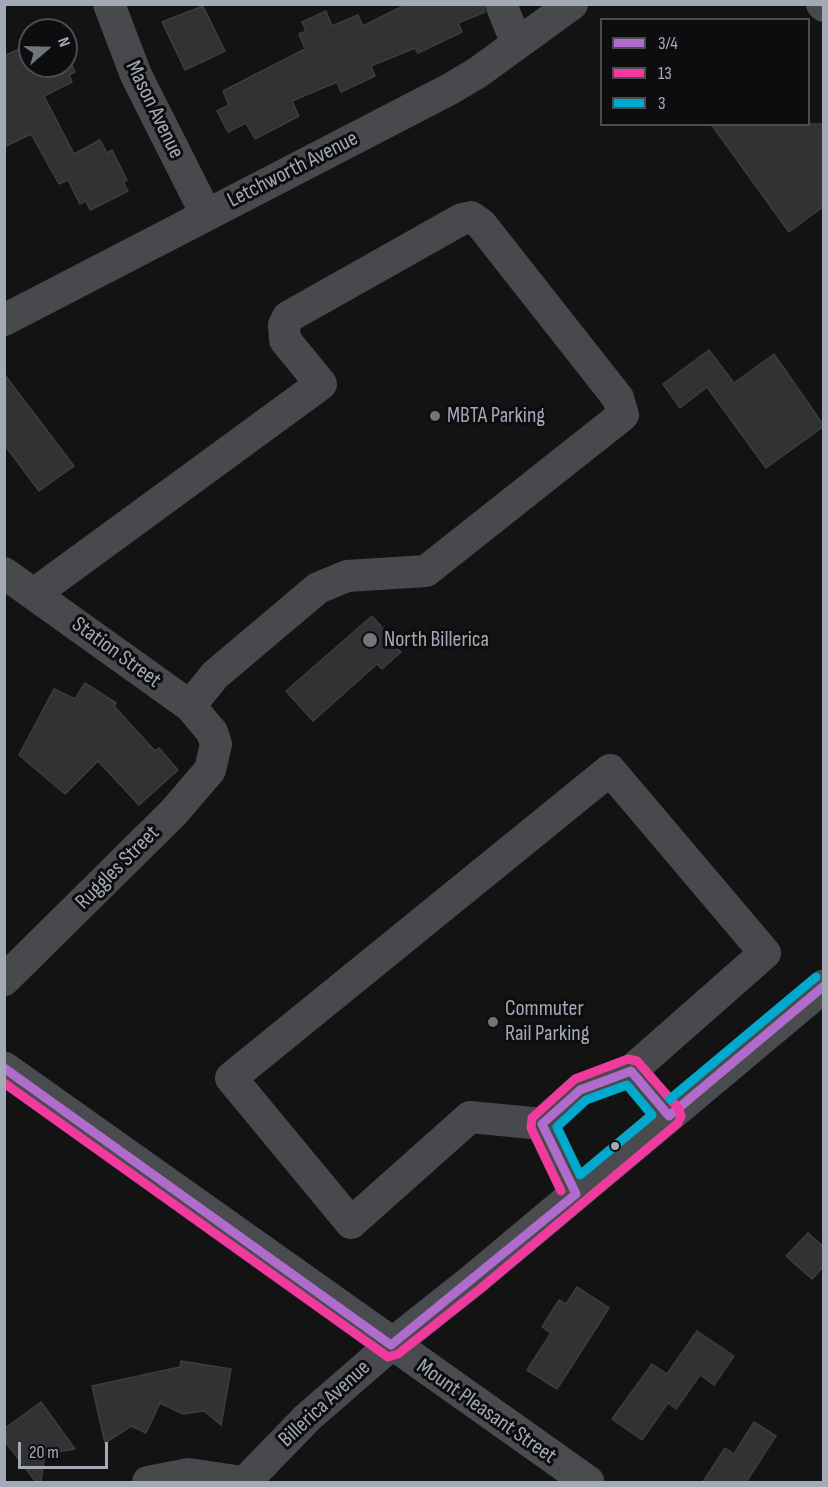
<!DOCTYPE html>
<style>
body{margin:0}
#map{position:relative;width:828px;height:1487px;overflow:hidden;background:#131313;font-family:"Sofia Sans Condensed",sans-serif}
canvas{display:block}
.frame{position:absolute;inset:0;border:6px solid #a4aab5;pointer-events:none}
.legend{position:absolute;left:600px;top:18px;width:210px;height:108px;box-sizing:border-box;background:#0d0d0f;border:2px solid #494c51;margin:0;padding:8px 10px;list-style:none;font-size:18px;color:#a4aab5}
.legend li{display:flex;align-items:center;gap:12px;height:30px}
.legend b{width:30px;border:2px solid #494c51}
.north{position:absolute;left:18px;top:18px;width:60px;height:60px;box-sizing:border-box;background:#0d0d0f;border:2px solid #494c51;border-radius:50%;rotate:70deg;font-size:16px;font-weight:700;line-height:24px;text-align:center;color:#a4aab5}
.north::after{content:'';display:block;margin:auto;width:21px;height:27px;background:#71757c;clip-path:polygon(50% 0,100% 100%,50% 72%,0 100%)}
.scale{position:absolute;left:18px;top:1442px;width:90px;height:27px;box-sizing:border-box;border:3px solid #a4aab5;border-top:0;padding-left:8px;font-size:18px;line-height:21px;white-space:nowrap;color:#a4aab5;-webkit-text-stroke:4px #0d0d0f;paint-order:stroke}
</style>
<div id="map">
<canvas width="828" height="1487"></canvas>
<div class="frame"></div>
<ul class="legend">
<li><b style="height:8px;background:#b06ccc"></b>3/4</li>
<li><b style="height:8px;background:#f13a9d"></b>13</li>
<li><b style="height:8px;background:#00a9ce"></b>3</li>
</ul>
<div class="north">N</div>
<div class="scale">20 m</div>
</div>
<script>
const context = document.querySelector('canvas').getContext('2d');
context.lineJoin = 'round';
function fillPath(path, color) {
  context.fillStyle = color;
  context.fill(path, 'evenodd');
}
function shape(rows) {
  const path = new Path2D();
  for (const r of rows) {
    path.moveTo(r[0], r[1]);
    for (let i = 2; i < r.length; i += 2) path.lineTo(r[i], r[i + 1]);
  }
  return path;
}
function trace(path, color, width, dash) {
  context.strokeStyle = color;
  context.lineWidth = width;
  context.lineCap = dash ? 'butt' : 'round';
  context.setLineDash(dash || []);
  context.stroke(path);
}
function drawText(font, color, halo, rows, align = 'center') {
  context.font = font + ' "Sofia Sans Condensed",sans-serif';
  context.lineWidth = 6;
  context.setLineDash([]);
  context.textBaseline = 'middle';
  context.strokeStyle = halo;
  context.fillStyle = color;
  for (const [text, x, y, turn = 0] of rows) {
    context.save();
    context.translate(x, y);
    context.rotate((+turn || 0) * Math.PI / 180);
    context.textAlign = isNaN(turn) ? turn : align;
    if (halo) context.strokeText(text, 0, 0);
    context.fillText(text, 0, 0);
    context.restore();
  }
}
const building = shape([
 [407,4,483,4,485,12,458,23,462,32,418,53,415,48,371,66,375,76,341,92,337,82,292,101,299,116,255,139,246,123,228,132,217,111,229,105,223,91,305,49,299,34,306,31,302,22,326,11,332,26,358,15,363,26,407,4],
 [203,6,225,51,185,70,162,22,203,6],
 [30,44,30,66,66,66,66,52,75,72,69,75,72,82,44,96,74,154,100,140,107,153,112,150,127,180,123,182,128,191,90,210,86,201,80,204,68,180,59,184,31,134,4,147,4,56,30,44],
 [711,124,824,124,824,206,789,232,711,124],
 [709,350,734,383,774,354,824,426,766,468,707,387,680,408,663,384,709,350],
 [4,374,74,466,39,491,4,444,4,374],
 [372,616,395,642,393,644,401,652,382,669,377,664,313,721,286,691,372,616],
 [85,683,116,703,114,706,155,751,159,748,178,770,139,805,98,761,65,794,19,755,54,689,75,699,85,683],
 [808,1233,824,1247,824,1266,812,1279,786,1256,808,1233],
 [577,1287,609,1308,557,1389,527,1370,551,1333,542,1327,559,1300,566,1304,577,1287],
 [697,1331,734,1356,714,1385,700,1375,676,1409,668,1403,642,1440,612,1419,652,1364,667,1374,697,1331],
 [181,1361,231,1369,221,1425,204,1411,183,1414,160,1403,146,1433,131,1426,105,1443,92,1386,180,1367,181,1361],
 [41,1402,75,1449,45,1454,41,1482,36,1482,4,1440,4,1429,41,1402],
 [754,1422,776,1436,746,1482,703,1482,725,1448,734,1454,754,1422]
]);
const minor = shape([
 [109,4,136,75,206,214],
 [501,4,517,44],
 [822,4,824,6],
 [4,320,450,89,477,73,572,4],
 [4,573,190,706,212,732,216,744,210,770,174,812,4,980],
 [34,594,321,384,285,340,284,325,288,317,462,219,471,217,481,224,618,398,623,415,426,571,347,576,318,588,215,675,190,706],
 [610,770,765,953,631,1071,580,1090,542,1124,470,1117,351,1223,231,1078,610,770],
 [631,1071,669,1116],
 [542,1124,576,1194],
 [148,1482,189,1474,242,1482],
 [245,1482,308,1417,391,1345]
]);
const major = shape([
 [4,1068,588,1482],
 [391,1345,473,1280,824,986]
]);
const bus1 = shape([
 [4,1068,391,1345,576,1194,542,1124,580,1090,631,1071,669,1116,824,986]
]);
const bus2 = shape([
 [4,1083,388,1357,398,1354,480,1289,678,1123,681,1116,679,1109,637,1061,628,1059,575,1079,532,1118,531,1128,561,1191]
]);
const bus3 = shape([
 [627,1085,652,1115,580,1175,557,1127,586,1100,627,1085],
 [670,1099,816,977]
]);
const markers = [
 [435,416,6,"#71757c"],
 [370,640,8,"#71757c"],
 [493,1022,6,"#71757c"],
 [615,1146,5,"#a4aab5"]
];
const streetNames = [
 ["Mason Avenue",154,110,64],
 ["Letchworth Avenue",293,170,-27],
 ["Station Street",116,653,36],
 ["Ruggles Street",118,868,-45],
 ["Billerica Avenue",325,1404,-43],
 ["Mount Pleasant Street",486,1412,35]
];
const poiNames = [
 ["MBTA Parking",447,416],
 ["North Billerica",384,640],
 ["Commuter",505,1009],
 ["Rail Parking",505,1034]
];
fillPath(building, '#323234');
trace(building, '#3b3d3f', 1.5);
trace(minor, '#47494c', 32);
trace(major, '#494b4e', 33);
trace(bus1, '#b06ccc', 9);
trace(bus2, '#f13a9d', 9);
trace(bus3, '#00a9ce', 9);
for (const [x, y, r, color] of markers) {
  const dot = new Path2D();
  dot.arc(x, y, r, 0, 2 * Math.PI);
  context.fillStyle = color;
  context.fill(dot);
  trace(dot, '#0d0d0f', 2);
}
drawText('22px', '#a4aab5', '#0d0d0f', streetNames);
drawText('22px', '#a4aab5', '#0d0d0f', poiNames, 'left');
</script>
